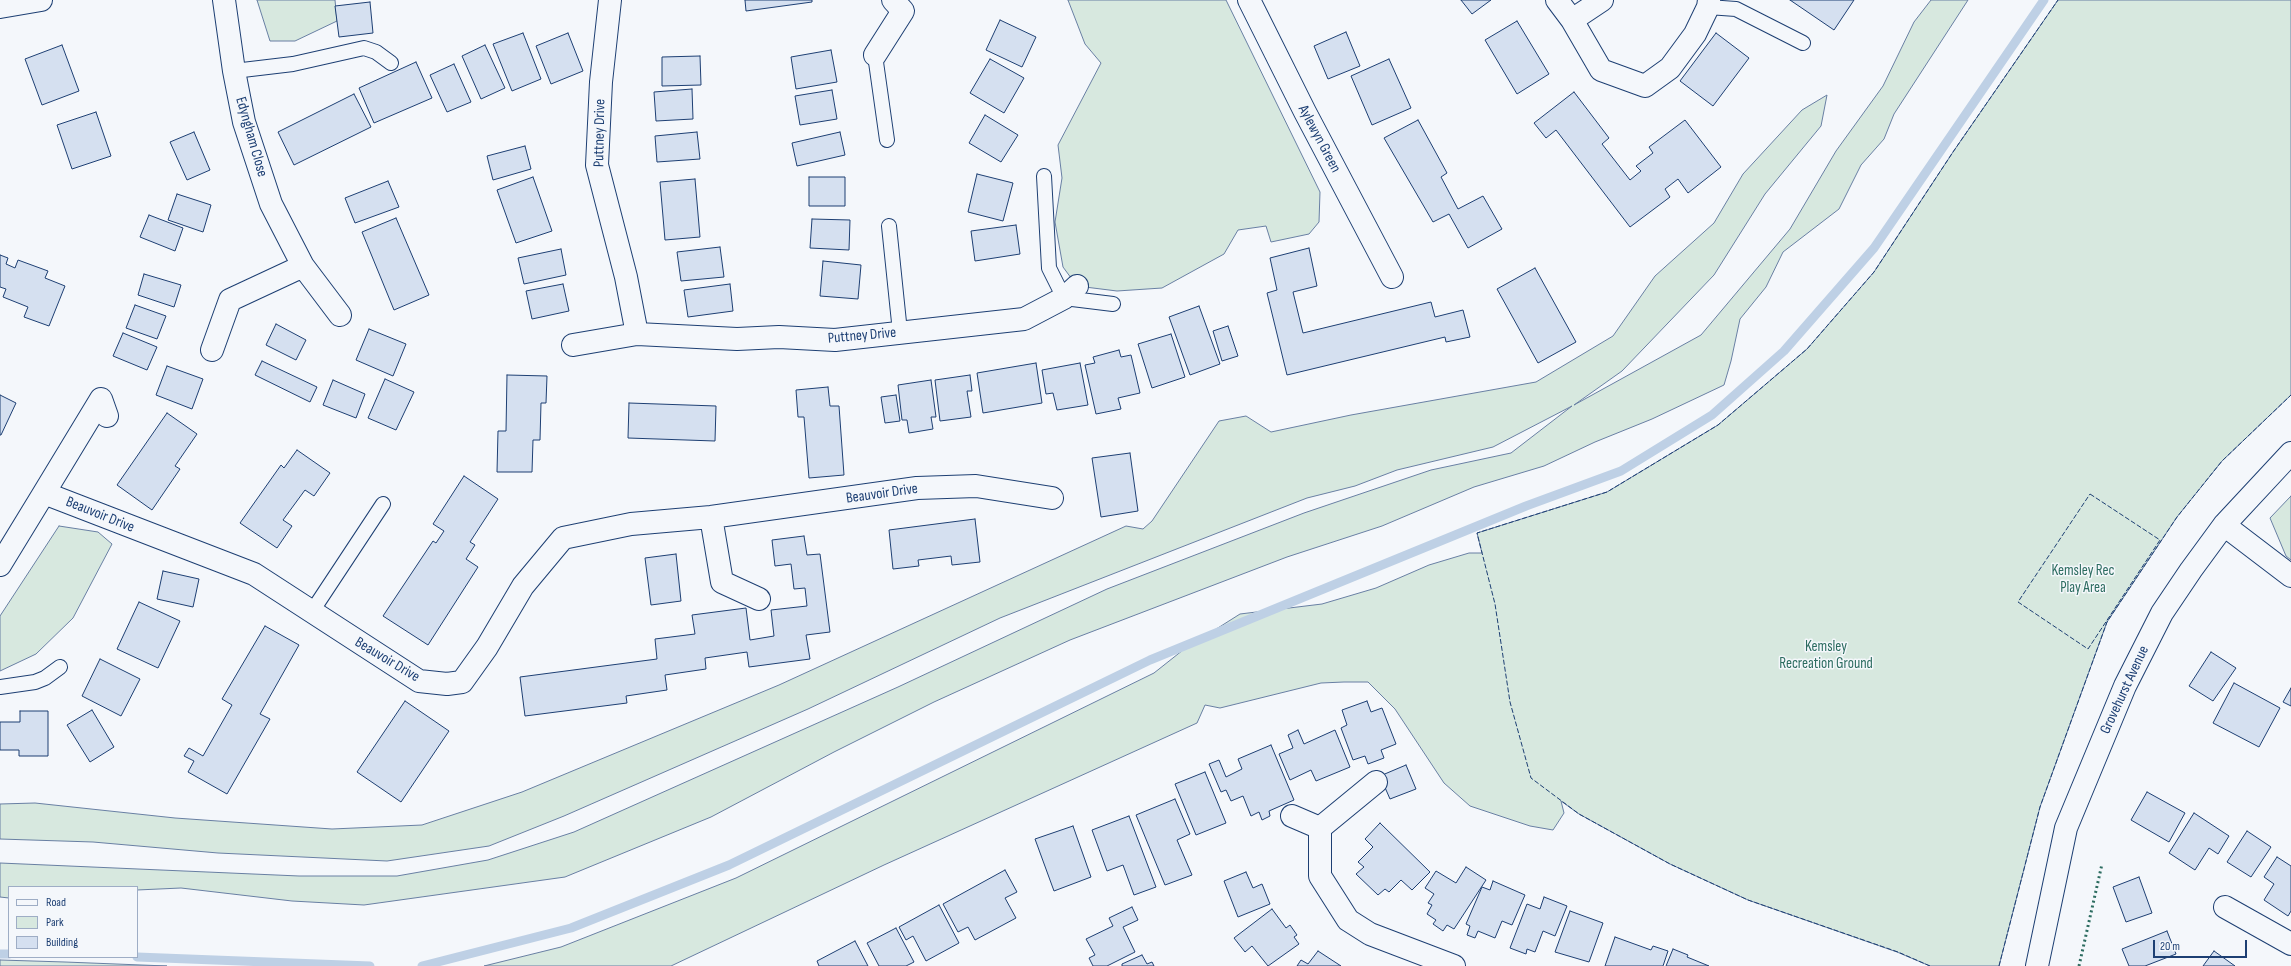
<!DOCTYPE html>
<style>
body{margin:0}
#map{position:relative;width:2291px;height:966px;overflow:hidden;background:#f4f7fb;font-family:"Sofia Sans Condensed",sans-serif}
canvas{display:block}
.legend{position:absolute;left:8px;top:886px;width:130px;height:72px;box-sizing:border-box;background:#f4f7fb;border:1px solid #9eadc5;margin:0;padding:5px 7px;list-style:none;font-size:12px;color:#1d3f73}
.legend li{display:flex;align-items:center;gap:8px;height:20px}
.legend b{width:20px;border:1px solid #9eadc5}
.scale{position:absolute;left:2153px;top:940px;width:94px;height:18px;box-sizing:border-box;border:2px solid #1d3f73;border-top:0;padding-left:5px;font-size:12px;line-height:14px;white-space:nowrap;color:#1d3f73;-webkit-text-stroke:3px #f4f7fb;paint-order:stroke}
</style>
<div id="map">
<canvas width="2291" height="966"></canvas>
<ul class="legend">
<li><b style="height:5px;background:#f4f7fb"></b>Road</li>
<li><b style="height:11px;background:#d7e8df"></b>Park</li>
<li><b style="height:11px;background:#d5e0f0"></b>Building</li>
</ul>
<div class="scale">20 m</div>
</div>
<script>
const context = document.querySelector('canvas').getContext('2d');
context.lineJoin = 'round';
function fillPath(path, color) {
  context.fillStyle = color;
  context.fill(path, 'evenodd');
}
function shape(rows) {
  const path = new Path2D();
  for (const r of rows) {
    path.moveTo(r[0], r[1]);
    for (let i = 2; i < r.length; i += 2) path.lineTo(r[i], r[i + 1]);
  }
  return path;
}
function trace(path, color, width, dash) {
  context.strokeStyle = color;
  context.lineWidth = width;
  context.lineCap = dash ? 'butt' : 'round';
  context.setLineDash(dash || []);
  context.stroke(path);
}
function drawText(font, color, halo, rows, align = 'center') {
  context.font = font + ' "Sofia Sans Condensed",sans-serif';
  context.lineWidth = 3;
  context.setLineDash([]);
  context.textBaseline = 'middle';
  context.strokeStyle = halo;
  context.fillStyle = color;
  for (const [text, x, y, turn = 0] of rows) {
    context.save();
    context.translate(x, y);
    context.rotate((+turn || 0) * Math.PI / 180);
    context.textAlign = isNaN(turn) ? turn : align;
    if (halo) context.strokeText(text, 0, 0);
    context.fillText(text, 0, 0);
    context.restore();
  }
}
const green = shape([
 [257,0,335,0,337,21,295,41,270,41,257,0],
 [1068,0,1226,0,1320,192,1319,222,1309,234,1271,242,1266,226,1238,230,1224,254,1162,288,1117,291,1077,286,1063,267,1055,222,1062,178,1058,145,1101,63,1085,44,1068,0],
 [1931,0,1968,0,1894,114,1884,139,1861,165,1839,209,1783,252,1766,287,1740,319,1731,361,1724,385,1652,419,1595,442,1544,466,1474,487,1382,526,1287,557,1070,640,934,702,834,752,711,817,565,877,364,905,292,901,181,888,137,890,137,887,9,887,9,898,0,897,0,863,299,876,397,876,488,860,574,832,898,687,1107,589,1304,513,1431,470,1511,453,1572,406,1493,447,1397,470,1355,486,1307,498,1000,618,808,709,564,816,489,846,387,861,218,853,93,842,0,839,0,804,35,803,175,818,332,829,422,825,522,792,779,685,1126,526,1143,529,1152,521,1219,421,1246,416,1271,432,1351,415,1536,382,1613,336,1655,276,1714,223,1743,174,1802,110,1827,95,1821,126,1765,194,1714,275,1622,371,1574,405,1701,335,1790,229,1836,151,1883,86,1914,22,1931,0],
 [2058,0,2291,0,2291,395,2222,461,2177,517,2107,622,2040,807,1999,966,1930,966,1897,952,1748,900,1670,864,1579,814,1561,801,1564,813,1553,830,1530,826,1470,806,1444,783,1395,709,1368,682,1344,682,1321,683,1220,708,1205,705,1197,723,884,865,671,966,484,966,561,947,736,878,1154,673,1183,650,1240,614,1322,604,1376,588,1429,565,1469,553,1482,553,1477,533,1607,492,1718,425,1807,349,1874,272,1953,152,2058,0],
 [2291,496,2291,560,2286,556,2270,518,2291,496],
 [59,526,98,532,112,544,73,618,36,654,0,671,0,616,59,526],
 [0,960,65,962,167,966,0,966,0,960]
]);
const stream = shape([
 [0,954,9,954],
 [137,957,370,966],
 [422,966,571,928,729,865,1150,660,1526,506,1621,471,1712,415,1784,351,1874,248,2044,0]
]);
const building = shape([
 [745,0,812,0,812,2,746,11,745,0],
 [1461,0,1491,0,1472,14,1461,0],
 [1790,0,1854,0,1834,30,1790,0],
 [370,2,373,33,339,37,335,6,370,2],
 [1000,20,1036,37,1022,67,986,50,1000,20],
 [1517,21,1549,74,1517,94,1485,40,1517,21],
 [1346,32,1360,66,1328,79,1314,46,1346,32],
 [523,33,541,79,512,91,493,44,523,33],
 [568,33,583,71,551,84,536,46,568,33],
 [1716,33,1749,58,1713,106,1680,81,1716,33],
 [62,45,79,91,42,105,25,59,62,45],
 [485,45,505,88,481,99,462,56,485,45],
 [831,50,837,82,796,89,791,57,831,50],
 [700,56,701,85,662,86,662,57,700,56],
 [990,59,1024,78,1004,113,970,93,990,59],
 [1389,59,1411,108,1372,125,1351,76,1389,59],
 [416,62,432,98,374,123,359,88,416,62],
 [454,64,471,102,447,112,430,75,454,64],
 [692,89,693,119,656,121,654,92,692,89],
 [832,90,837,119,800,125,795,96,832,90],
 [1574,92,1609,138,1602,144,1630,180,1641,171,1636,166,1653,153,1649,147,1685,120,1721,167,1688,193,1678,179,1665,189,1670,197,1630,227,1556,130,1546,138,1534,123,1574,92],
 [354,94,371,127,294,165,278,132,354,94],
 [96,112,111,156,72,169,57,125,96,112],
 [985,115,1018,135,1001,162,969,143,985,115],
 [1418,120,1447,173,1441,177,1458,209,1483,196,1502,229,1468,248,1449,214,1433,222,1384,138,1418,120],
 [194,132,210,170,187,180,170,142,194,132],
 [697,132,700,159,657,162,655,136,697,132],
 [840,132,845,155,797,166,792,143,840,132],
 [525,146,531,169,493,180,487,156,525,146],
 [977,174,1013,183,1003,221,968,212,977,174],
 [533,177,552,231,516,243,497,190,533,177],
 [809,177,845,177,845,206,809,206,809,177],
 [695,179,700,237,665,240,660,182,695,179],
 [388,181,399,207,355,223,345,198,388,181],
 [177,194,211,205,203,232,168,220,177,194],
 [149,215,183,228,175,251,140,237,149,215],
 [396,218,429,295,394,310,362,232,396,218],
 [812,219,850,220,849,250,810,248,812,219],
 [1016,225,1020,254,975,261,971,231,1016,225],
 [720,247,724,277,681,281,677,252,720,247],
 [1309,248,1317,286,1293,292,1303,333,1431,302,1435,317,1463,310,1470,337,1446,342,1445,337,1287,375,1267,293,1277,290,1270,258,1309,248],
 [561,249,566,275,524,284,518,258,561,249],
 [0,255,8,258,6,264,15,268,18,260,48,271,45,278,65,286,49,326,24,317,28,307,3,297,6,289,0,287,0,255],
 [823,261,861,265,858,299,820,296,823,261],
 [1535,268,1576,342,1538,363,1497,289,1535,268],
 [144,274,181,285,174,307,138,295,144,274],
 [563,284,569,311,532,319,526,291,563,284],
 [730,284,733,311,688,317,684,290,730,284],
 [135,305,166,316,157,339,126,328,135,305],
 [1199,306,1220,364,1190,375,1169,317,1199,306],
 [276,324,306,340,296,360,266,345,276,324],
 [1228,326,1238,356,1222,361,1213,331,1228,326],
 [369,329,406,344,393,376,356,360,369,329],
 [123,333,157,347,147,370,113,356,123,333],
 [1171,334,1185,377,1152,388,1138,344,1171,334],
 [1119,350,1121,357,1131,355,1140,393,1118,398,1121,409,1096,414,1085,365,1095,363,1093,357,1119,350],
 [262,361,317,387,310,402,255,375,262,361],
 [1036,363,1042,403,983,413,977,373,1036,363],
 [1080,363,1088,405,1057,410,1053,393,1046,394,1042,370,1080,363],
 [167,366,203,379,192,409,156,395,167,366],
 [507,375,547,376,546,403,541,403,540,440,533,440,532,472,497,472,498,431,506,431,507,375],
 [970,375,972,391,967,391,971,417,940,421,935,380,970,375],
 [385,379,414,392,396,430,368,418,385,379],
 [333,380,365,394,356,418,323,405,333,380],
 [931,380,936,417,931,417,933,429,909,433,907,420,902,420,898,385,931,380],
 [828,387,830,406,839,406,844,475,809,478,804,417,798,417,796,390,828,387],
 [0,395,16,403,1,435,0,435,0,395],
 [896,395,900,421,885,423,881,397,896,395],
 [629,403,716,406,715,441,628,438,629,403],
 [167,413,197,434,175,466,180,469,152,510,117,485,167,413],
 [297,450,330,473,314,496,305,490,283,520,292,526,277,548,240,523,281,465,284,468,297,450],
 [1130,453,1138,511,1101,517,1092,458,1130,453],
 [464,476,498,499,470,542,475,545,466,559,478,567,428,645,383,616,433,541,436,543,444,531,433,524,464,476],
 [975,519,980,562,952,565,951,556,918,560,919,566,893,569,889,530,975,519],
 [804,536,807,555,820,554,830,632,806,635,810,659,749,667,747,652,705,658,706,669,665,675,667,690,626,696,627,703,525,716,520,677,657,659,655,639,695,634,692,615,746,608,750,640,774,636,771,610,807,606,805,588,794,589,791,564,775,566,772,540,804,536],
 [676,554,681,601,651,605,645,558,676,554],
 [163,571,199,579,193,607,157,599,163,571],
 [139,602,180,621,158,668,117,649,139,602],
 [265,626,299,645,260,714,270,719,227,794,188,772,194,761,184,756,189,748,203,756,232,705,222,699,265,626],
 [2211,652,2236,668,2213,701,2189,686,2211,652],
 [100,659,140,679,121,716,82,696,100,659],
 [2234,683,2280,708,2259,747,2213,723,2234,683],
 [2291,688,2291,706,2283,702,2291,688],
 [405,701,449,731,401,802,357,772,405,701],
 [1367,701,1371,712,1382,708,1396,744,1381,750,1384,758,1368,764,1365,756,1353,760,1341,728,1347,725,1342,710,1367,701],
 [92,710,114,747,90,762,67,725,92,710],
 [20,711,48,711,48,756,19,756,19,750,0,750,0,722,20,722,20,711],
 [1298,730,1304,744,1335,730,1350,767,1316,781,1311,770,1290,780,1279,754,1293,748,1288,735,1298,730],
 [1271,745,1294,800,1269,811,1270,816,1262,820,1259,812,1251,816,1243,796,1231,801,1226,790,1221,792,1209,764,1219,760,1226,777,1242,769,1238,759,1271,745],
 [1406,765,1416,789,1390,799,1380,776,1406,765],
 [1205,772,1226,823,1196,835,1175,784,1205,772],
 [2147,792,2185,813,2169,842,2131,820,2147,792],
 [1175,799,1190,834,1177,840,1192,875,1165,885,1136,815,1175,799],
 [2194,813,2229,836,2218,854,2209,848,2195,870,2169,853,2194,813],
 [1129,816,1156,887,1134,895,1123,865,1107,871,1092,830,1129,816],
 [1380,823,1430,872,1412,890,1401,880,1389,892,1385,889,1378,895,1356,874,1364,867,1358,862,1373,847,1365,839,1380,823],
 [1073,826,1091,877,1054,891,1035,839,1073,826],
 [2247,831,2271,847,2251,877,2227,862,2247,831],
 [2277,857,2291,866,2291,911,2288,916,2264,900,2274,884,2264,877,2277,857],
 [1466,867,1486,880,1454,929,1447,925,1443,931,1433,924,1436,920,1427,914,1432,905,1428,903,1434,894,1425,888,1436,871,1456,883,1466,867],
 [1005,870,1017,892,1005,898,1016,918,975,940,968,927,958,932,943,904,1005,870],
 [1246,872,1253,888,1262,884,1270,904,1238,917,1224,881,1246,872],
 [2139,877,2152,913,2126,922,2113,887,2139,877],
 [1493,881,1525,895,1512,925,1502,921,1495,938,1478,931,1475,938,1467,935,1470,926,1466,924,1482,887,1490,890,1493,881],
 [1544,897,1567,906,1555,936,1543,931,1535,952,1527,949,1526,954,1510,948,1527,904,1540,909,1544,897],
 [939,905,959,943,926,961,913,936,906,940,899,927,939,905],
 [1132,907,1138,920,1123,927,1135,952,1107,966,1093,966,1089,958,1095,955,1086,939,1113,926,1109,918,1132,907],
 [1272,909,1286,928,1290,925,1297,935,1294,937,1299,944,1268,966,1252,946,1245,952,1234,938,1272,909],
 [1570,911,1603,923,1589,962,1555,952,1570,911],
 [896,928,914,962,906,966,879,966,867,943,896,928],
 [2167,931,2176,954,2145,966,2129,966,2122,949,2167,931],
 [1615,937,1651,950,1653,946,1668,951,1663,966,1605,966,1615,937],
 [855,941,868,966,819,966,817,961,855,941],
 [1673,949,1688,955,1687,957,1709,966,1666,966,1673,949],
 [1318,951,1341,966,1297,966,1301,960,1308,964,1318,951],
 [2214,951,2235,966,2203,966,2214,951],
 [1142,955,1147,964,1152,962,1154,966,1122,966,1122,964,1142,955]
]);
const service = shape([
 [1708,7,1736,9,1803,43],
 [875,55,887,140],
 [234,71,293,64,364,48,376,52,391,63],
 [1044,176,1049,268,1064,298,1113,304],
 [889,226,900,332],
 [311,613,383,504],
 [0,687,35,682,45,678,60,667]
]);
const minor = shape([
 [224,0,234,71,244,122,271,204,303,266,340,315],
 [610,0,601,82,597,165,626,277,637,334],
 [1249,0,1305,112,1392,277],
 [1557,0,1572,20,1601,70,1645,86,1670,68,1695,34,1708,7,1709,0],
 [0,7,41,0],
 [1572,20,1602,0],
 [875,55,903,11,893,0],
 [573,345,637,334,737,339,779,337,835,340,1024,319,1064,298,1077,286],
 [212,350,230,300,303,266],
 [44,493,101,399,107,416],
 [711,517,722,582,759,599],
 [2224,525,2291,576],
 [0,565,44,493,254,574,419,681,447,684,462,682,487,647,523,586,563,538,631,524,711,517,917,488,976,486,1052,498],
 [1292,816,1320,828,1376,782],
 [1320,828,1320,876,1348,920,1370,934,1454,966],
 [2225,907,2291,944],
 [2037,966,2066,828,2125,686,2162,613,2191,570,2224,525,2291,453]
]);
const hedge = shape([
 [2079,966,2102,864]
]);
const fence = shape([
 [2090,494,2160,540,2088,649,2018,602,2090,494],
 [1930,966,1898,952,1748,900,1670,864,1579,814,1531,778,1510,702,1495,604,1477,533,1607,492,1718,425,1807,349,1874,272,1953,152,2058,0],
 [1999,966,2040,807,2107,622,2177,517,2222,461,2291,395]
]);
const streetNames = [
 ["Puttney Drive",600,133,-89],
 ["Edyngham Close",251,137,74],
 ["Aylewyn Green",1319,139,62],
 ["Puttney Drive",862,336,-5],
 ["Beauvoir Drive",882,494,-8],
 ["Beauvoir Drive",100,515,22],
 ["Beauvoir Drive",387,660,31],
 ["Grovehurst Avenue",2125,690,-65]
];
const parkNames = [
 ["Kemsley Rec",2083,571],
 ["Play Area",2083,588],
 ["Kemsley",1826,647],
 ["Recreation Ground",1826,664]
];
fillPath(green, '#d7e8df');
trace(green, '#687fa3', 1);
trace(stream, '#bed0e5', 9);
fillPath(building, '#d5e0f0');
trace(building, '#1d3f73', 1);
trace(service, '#1d3f73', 16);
trace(minor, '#1d3f73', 24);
trace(service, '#f4f7fb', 14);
trace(minor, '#f4f7fb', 22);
trace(hedge, '#2c6c60', 3, [2, 3]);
trace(fence, '#1d3f73', 1, [5, 2]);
drawText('15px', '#1d3f73', '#f4f7fb', streetNames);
drawText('15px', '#2c6c60', '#f4f7fb', parkNames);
</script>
